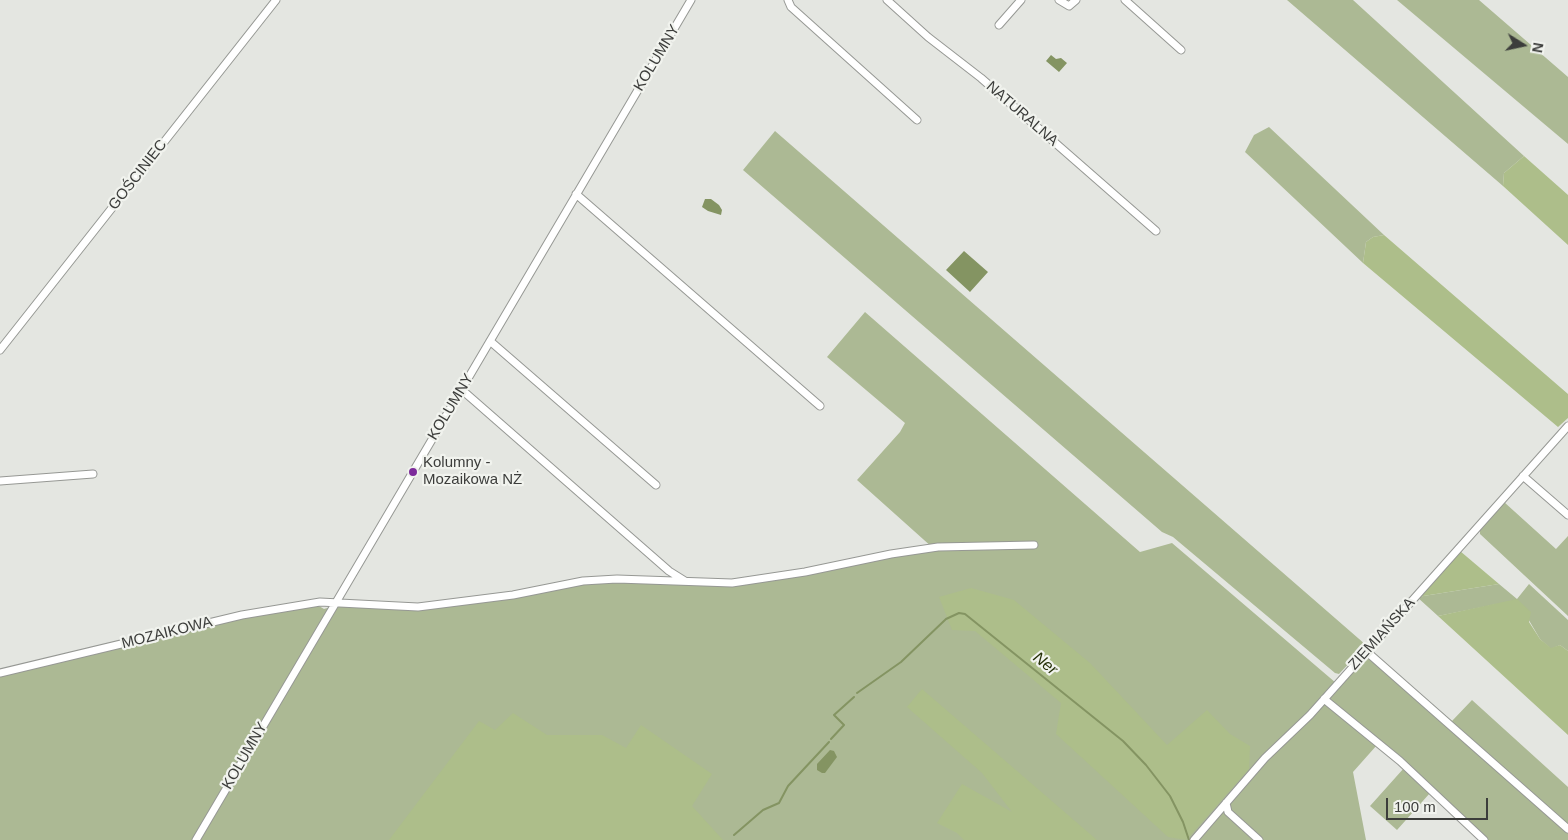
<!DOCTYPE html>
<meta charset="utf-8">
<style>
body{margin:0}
#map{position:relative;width:1568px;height:840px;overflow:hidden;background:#e4e6e1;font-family:Arial,sans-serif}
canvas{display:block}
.north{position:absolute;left:1498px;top:20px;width:50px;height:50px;-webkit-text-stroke:4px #f1f3ee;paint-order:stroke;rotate:100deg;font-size:14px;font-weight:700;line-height:20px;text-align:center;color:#3c3d3b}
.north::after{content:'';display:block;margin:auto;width:18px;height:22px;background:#3c3d3b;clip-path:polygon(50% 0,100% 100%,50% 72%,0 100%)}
.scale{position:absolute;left:1386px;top:798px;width:102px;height:22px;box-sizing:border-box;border:2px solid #3c3d3b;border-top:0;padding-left:6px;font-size:15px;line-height:18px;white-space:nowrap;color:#3c3d3b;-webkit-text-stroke:4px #f1f3ee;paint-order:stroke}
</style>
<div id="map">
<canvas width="1568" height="840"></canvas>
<div class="north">N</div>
<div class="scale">100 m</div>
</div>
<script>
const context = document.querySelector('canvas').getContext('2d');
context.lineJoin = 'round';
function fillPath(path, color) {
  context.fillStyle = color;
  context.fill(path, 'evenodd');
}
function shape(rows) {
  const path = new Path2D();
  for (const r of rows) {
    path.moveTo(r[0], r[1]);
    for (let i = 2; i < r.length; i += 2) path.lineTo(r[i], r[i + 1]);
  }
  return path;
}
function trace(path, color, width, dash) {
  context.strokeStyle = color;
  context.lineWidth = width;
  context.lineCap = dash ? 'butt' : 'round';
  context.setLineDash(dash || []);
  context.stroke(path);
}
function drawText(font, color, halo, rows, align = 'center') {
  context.font = font + ' Arial,sans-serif';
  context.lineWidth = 4.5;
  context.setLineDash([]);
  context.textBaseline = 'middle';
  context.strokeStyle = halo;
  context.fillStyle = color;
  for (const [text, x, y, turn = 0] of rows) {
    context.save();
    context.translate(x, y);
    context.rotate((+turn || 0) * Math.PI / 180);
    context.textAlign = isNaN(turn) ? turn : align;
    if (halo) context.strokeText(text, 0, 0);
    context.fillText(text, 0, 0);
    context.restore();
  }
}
const green = shape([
 [1287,0,1353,0,1524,156,1504,173,1503,186],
 [1397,0,1479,0,1568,77,1568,144],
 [1269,127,1384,235,1373,237,1366,242,1363,263,1245,152,1254,135],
 [775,131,976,306,1366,645,1339,674,1335,673,1173,537,1162,532,743,170],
 [865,312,1140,552,1172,543,1336,683,1370,650,1452,721,1472,700,1568,787,1568,840,1486,840,1341,708,1377,745,1353,772,1366,840,0,840,0,676,231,621,299,607,319,606,324,609,344,603,407,608,594,582,723,584,933,548,857,480,900,432,905,423,827,357],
 [1504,502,1556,549,1568,536,1568,616,1480,534,1480,528],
 [1499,584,1517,599,1529,584,1568,620,1568,651,1560,645,1551,649,1540,639,1517,600,1438,616,1417,597],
 [1404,768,1430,793,1397,830,1370,806]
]);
const forest = shape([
 [1524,156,1568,195,1568,245,1503,186,1504,173],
 [1384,235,1568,394,1568,418,1558,427,1363,263,1366,242,1373,237],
 [1460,551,1499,584,1417,597],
 [971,588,1014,600,1090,663,1167,745,1207,710,1230,734,1250,746,1249,769,1186,840,1168,837,1056,734,1061,703,975,631,952,630,939,597],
 [1517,599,1531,612,1529,622,1540,639,1551,648,1560,645,1568,651,1568,735,1438,616],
 [922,689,1097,840,964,840,957,833,937,823,962,784,1012,812,982,773,907,707],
 [513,713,547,735,602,735,626,748,641,725,712,774,692,806,723,840,389,840,479,721,495,730]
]);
const water = shape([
 [1051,55,1056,59,1061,58,1067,63,1059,72,1046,61],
 [705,199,711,199,719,205,722,210,721,215,708,211,702,207],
 [964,251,988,272,970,292,946,270],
 [830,750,834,751,837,757,825,773,822,773,817,770,817,764]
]);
const stream = shape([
 [857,693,901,662,946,619,959,613,965,614,1123,741,1146,765,1170,796,1183,822,1189,840],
 [831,739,844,725,834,715,854,697],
 [734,835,763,810,779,803,788,786,829,742]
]);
const minor = shape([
 [788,0,791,7,917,120],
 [887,0,928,37,981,78,1156,231],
 [1059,0,1069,6,1076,0],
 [1125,0,1181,50],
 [999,25,1021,0],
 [576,194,820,406],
 [490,341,656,485],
 [0,350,276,0],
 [462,390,669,571,685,581],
 [1523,476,1568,515],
 [0,481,93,474],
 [1366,651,1568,829],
 [0,673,242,615,320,602,418,607,513,595,583,581,617,579,732,583,805,572,891,554,938,547,1034,545],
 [1324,699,1400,761,1484,840],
 [1226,803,1228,812,1259,840],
 [196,840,691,0],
 [1194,840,1265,758,1310,715,1568,426]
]);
const markers = [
 [413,472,5,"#7d2b9b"]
];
const streetNames = [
 ["KOLUMNY",657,58,-59],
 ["NATURALNA",1022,114,41],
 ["GOŚCINIEC",138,175,-52],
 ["KOLUMNY",451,407,-59],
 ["MOZAIKOWA",167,633,-14],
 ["ZIEMIAŃSKA",1382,634,-48],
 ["KOLUMNY",245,756,-60]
];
const poiNames = [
 ["Kolumny -",423,463],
 ["Mozaikowa NŻ",423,480]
];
const waterNames = [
 ["Ner",1045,664,39]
];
fillPath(green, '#acb994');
fillPath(forest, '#adbe8a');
fillPath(water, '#849462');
trace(stream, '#849462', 2);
trace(minor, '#969894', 9);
trace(minor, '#fff', 7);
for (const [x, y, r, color] of markers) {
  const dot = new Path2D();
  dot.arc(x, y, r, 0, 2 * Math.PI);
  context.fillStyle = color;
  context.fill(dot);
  trace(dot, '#f1f3ee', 2);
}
drawText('15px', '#3c3d3b', '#f1f3ee', streetNames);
drawText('15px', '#3c3d3b', '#f1f3ee', poiNames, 'left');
drawText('italic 16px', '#263109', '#f1f3ee', waterNames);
</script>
